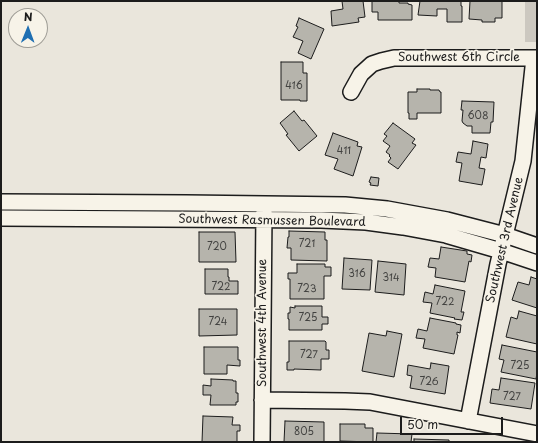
<!DOCTYPE html>
<style>
body{margin:0}
#map{position:relative;width:538px;height:443px;overflow:hidden;background:#eae6dc;font-family:"Playpen Sans",sans-serif}
canvas{display:block}
.frame{position:absolute;inset:0;border:2px solid #1c1c1c;pointer-events:none}
.north{position:absolute;left:8px;top:8px;width:40px;height:40px;box-sizing:border-box;background:#f7f3e8;border:1px solid #9f9d96;border-radius:50%;rotate:1deg;font-size:11px;font-weight:700;line-height:16px;text-align:center;color:#1c1c1c}
.north::after{content:'';display:block;margin:auto;width:14px;height:18px;background:#1f6fb2;clip-path:polygon(50% 0,100% 100%,50% 72%,0 100%)}
.scale{position:absolute;left:400px;top:417px;width:103px;height:18px;box-sizing:border-box;border:2px solid #1c1c1c;border-top:0;padding-left:5px;font-size:12px;line-height:14px;white-space:nowrap;color:#1c1c1c;-webkit-text-stroke:3px #f7f3e8;paint-order:stroke}
</style>
<div id="map">
<canvas width="538" height="443"></canvas>
<div class="frame"></div>
<div class="north">N</div>
<div class="scale">50 m</div>
</div>
<script>
const context = document.querySelector('canvas').getContext('2d');
context.lineJoin = 'round';
function fillPath(path, color) {
  context.fillStyle = color;
  context.fill(path, 'evenodd');
}
function shape(rows) {
  const path = new Path2D();
  for (const r of rows) {
    path.moveTo(r[0], r[1]);
    for (let i = 2; i < r.length; i += 2) path.lineTo(r[i], r[i + 1]);
  }
  return path;
}
function trace(path, color, width, dash) {
  context.strokeStyle = color;
  context.lineWidth = width;
  context.lineCap = dash ? 'butt' : 'round';
  context.setLineDash(dash || []);
  context.stroke(path);
}
function drawText(font, color, halo, rows, align = 'center') {
  context.font = font + ' "Playpen Sans",sans-serif';
  context.lineWidth = 3.5;
  context.setLineDash([]);
  context.textBaseline = 'middle';
  context.strokeStyle = halo;
  context.fillStyle = color;
  for (const [text, x, y, turn = 0] of rows) {
    context.save();
    context.translate(x, y);
    context.rotate((+turn || 0) * Math.PI / 180);
    context.textAlign = isNaN(turn) ? turn : align;
    if (halo) context.strokeText(text, 0, 0);
    context.fillText(text, 0, 0);
    context.restore();
  }
}
const green = shape([
 [525,1,537,1,537,42,525,42]
]);
const building = shape([
 [342,1,363,1,365,17,358,18,359,22,332,26,331,11,343,9,342,1],
 [372,1,399,1,399,3,408,3,408,4,412,5,412,20,378,20,378,12,372,12,372,1],
 [420,1,461,1,461,6,462,6,462,22,447,22,447,9,437,9,437,16,418,15,420,1],
 [470,1,502,1,502,18,495,18,495,22,482,22,482,20,469,19,470,1],
 [299,18,324,29,311,59,298,53,303,41,293,37,298,27,296,26,299,18],
 [281,62,303,62,303,73,307,73,307,101,300,101,300,100,281,100,281,62],
 [417,89,430,89,430,90,439,90,440,92,441,92,441,113,417,113,417,119,409,119,409,113,408,113,408,92,417,92,417,89],
 [462,101,494,102,493,122,491,122,490,133,472,133,472,126,467,126,463,123,462,121,463,110,461,110,462,101],
 [294,111,302,121,304,120,317,136,299,151,286,135,288,134,280,123,294,111],
 [393,123,415,139,412,143,416,145,398,169,388,162,391,158,389,156,390,155,386,152,390,146,383,141,387,136,384,134,393,123],
 [333,133,358,142,357,146,362,147,353,176,334,169,338,159,325,155,333,133],
 [473,141,488,144,486,158,481,157,479,168,485,169,482,185,459,181,462,163,456,162,458,152,471,154,473,141],
 [371,177,379,178,378,186,370,185,371,183,369,182,371,177],
 [289,231,325,232,325,240,327,240,327,261,291,260,291,248,287,248,288,237,289,237,289,231],
 [199,232,235,232,236,262,199,262,199,232],
 [441,247,467,251,467,254,472,255,471,262,469,261,465,282,435,277,436,268,428,267,430,258,439,259,441,247],
 [344,258,372,260,370,290,342,289,344,258],
 [378,261,406,264,404,295,375,292,378,261],
 [297,264,325,264,325,267,331,267,331,276,324,276,324,299,290,299,290,279,288,279,288,273,297,273,297,264],
 [205,269,228,269,228,277,229,277,229,281,238,281,238,294,205,294,205,269],
 [531,277,537,279,537,308,512,300,518,282,529,285,531,277],
 [435,285,465,291,461,312,464,312,462,320,454,319,455,318,430,313,432,303,423,302,425,292,433,294,435,285],
 [295,306,322,306,322,317,328,317,328,324,322,324,322,330,289,330,289,319,288,319,288,313,290,313,290,307,295,308,295,306],
 [199,309,237,309,237,335,199,336,199,309],
 [519,311,537,316,537,344,506,337,511,317,517,319,519,311],
 [430,318,456,323,456,324,461,325,460,333,457,332,457,335,458,335,454,354,423,348,425,339,416,338,418,329,427,331,430,318],
 [387,331,402,334,394,377,362,371,369,333,386,336,387,331],
 [289,341,325,341,326,342,326,350,329,350,329,359,321,359,321,370,294,369,294,370,287,370,287,362,289,362,289,341],
 [502,345,537,352,537,373,536,379,501,372,504,360,499,359,502,345],
 [204,347,238,347,238,360,240,360,240,366,227,365,227,374,204,374,204,347],
 [431,363,449,366,445,394,410,388,412,376,407,375,408,365,430,369,431,363],
 [501,378,535,383,531,409,490,403,492,389,499,390,501,378],
 [211,379,233,380,233,381,236,381,236,393,238,393,238,402,236,402,236,405,210,405,211,395,203,395,203,385,211,386,211,379],
 [203,416,233,417,232,425,240,425,240,431,237,431,237,442,202,442,203,416],
 [285,421,324,422,324,442,284,442,285,421],
 [340,424,365,424,365,428,373,428,373,442,340,441,340,424],
 [377,433,412,434,411,442,376,442,377,433],
 [414,439,449,440,449,442,414,442,414,439]
]);
const minor = shape([
 [351,92,361,74,372,64,381,61,394,58,537,58],
 [1,202,186,203,345,205,387,209,447,220,505,235,537,246],
 [1,218,321,220,366,222,403,227,446,235,501,251,537,263],
 [262,400,345,401,370,402,537,434],
 [468,421,498,264,523,161,534,58],
 [262,442,264,210]
]);
const numberNames = [
 ["416",294,86],
 ["608",478,116],
 ["411",344,151],
 ["721",307,244],
 ["720",217,247],
 ["316",357,274],
 ["314",391,278],
 ["722",221,287],
 ["723",307,289],
 ["722",445,302],
 ["725",308,318],
 ["724",218,322],
 ["727",309,355],
 ["725",520,366],
 ["726",429,382],
 ["727",512,397],
 ["805",304,432]
];
const streetNames = [
 ["Southwest 6th Circle",459,58],
 ["Southwest Rasmussen Boulevard",272,221,1],
 ["Southwest 3rd Avenue",505,240,-77],
 ["Southwest 4th Avenue",263,323,-90]
];
fillPath(green, '#ccc8c0');
fillPath(building, '#b6b4ac');
trace(building, '#1c1c1c', 1);
trace(minor, '#1c1c1c', 18);
trace(minor, '#f7f3e8', 15);
drawText('10px', '#424240', null, numberNames);
drawText('12px', '#1c1c1c', '#f7f3e8', streetNames);
</script>
